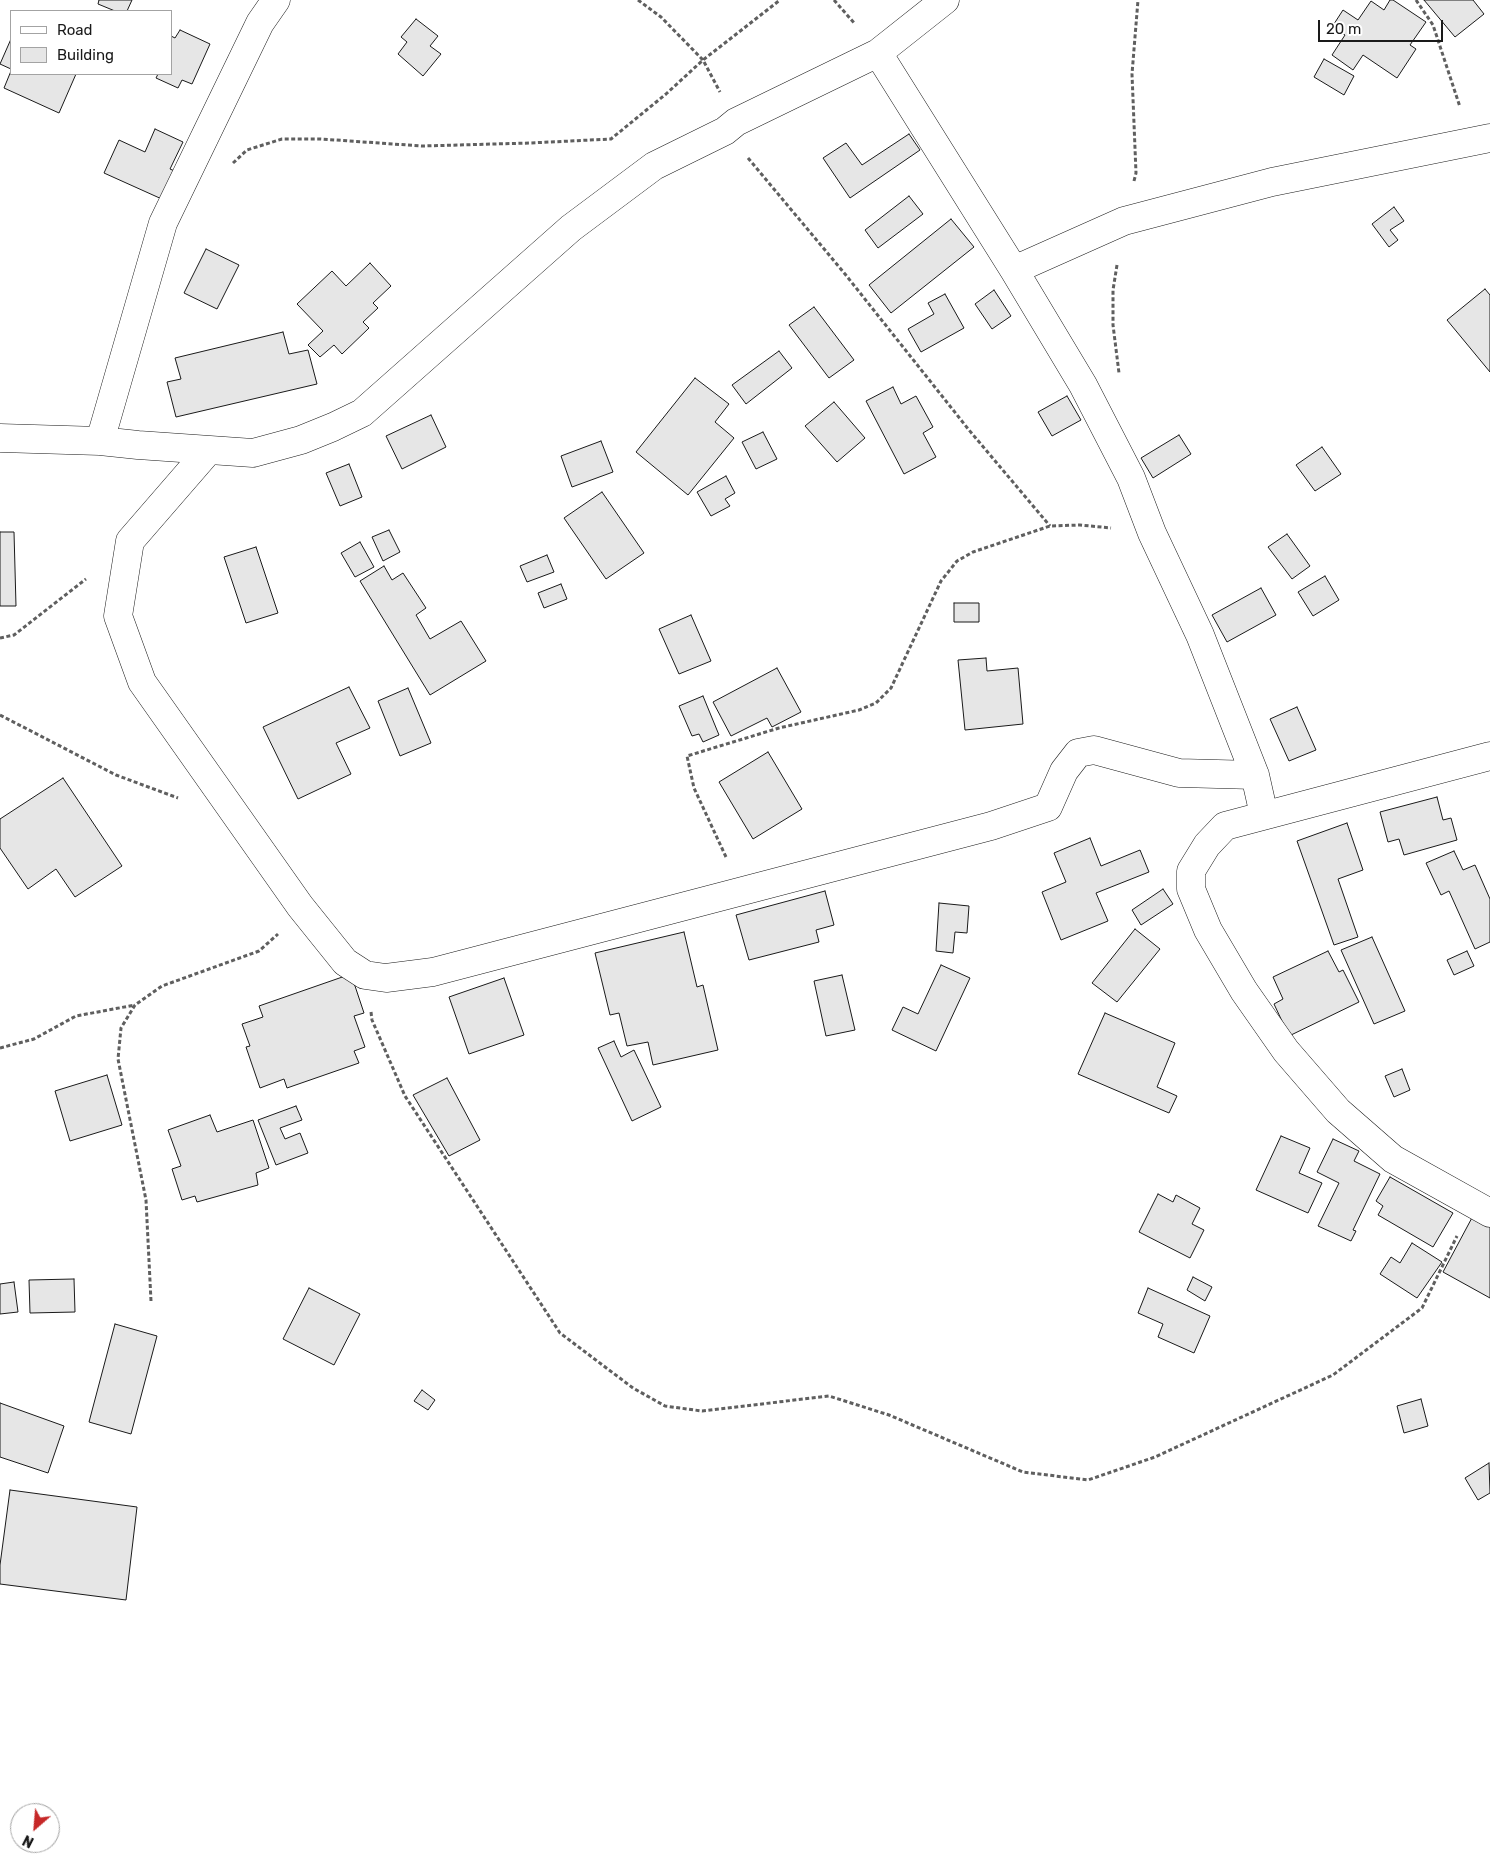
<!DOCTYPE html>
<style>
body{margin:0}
#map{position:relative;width:1490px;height:1863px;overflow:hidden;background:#fff;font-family:Rubik,sans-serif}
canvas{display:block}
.legend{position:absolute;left:10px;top:10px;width:162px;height:65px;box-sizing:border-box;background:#fff;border:1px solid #a3a3a3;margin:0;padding:6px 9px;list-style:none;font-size:15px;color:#1a1a1a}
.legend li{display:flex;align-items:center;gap:10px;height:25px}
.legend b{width:25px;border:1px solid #a3a3a3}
.north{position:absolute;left:10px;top:1803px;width:50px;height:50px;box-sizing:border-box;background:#fff;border:1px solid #a3a3a3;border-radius:50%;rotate:207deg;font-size:14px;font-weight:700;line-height:20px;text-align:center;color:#1a1a1a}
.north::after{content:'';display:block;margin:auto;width:18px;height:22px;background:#c62828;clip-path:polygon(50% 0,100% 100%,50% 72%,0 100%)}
.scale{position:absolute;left:1318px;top:20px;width:125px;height:22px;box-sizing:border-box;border:2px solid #1a1a1a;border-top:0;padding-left:6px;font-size:15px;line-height:18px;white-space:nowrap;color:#1a1a1a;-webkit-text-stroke:4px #fff;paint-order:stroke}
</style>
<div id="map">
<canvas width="1490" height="1863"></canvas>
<ul class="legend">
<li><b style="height:6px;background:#fff"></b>Road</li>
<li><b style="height:14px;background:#e6e6e6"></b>Building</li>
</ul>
<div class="north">N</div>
<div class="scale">20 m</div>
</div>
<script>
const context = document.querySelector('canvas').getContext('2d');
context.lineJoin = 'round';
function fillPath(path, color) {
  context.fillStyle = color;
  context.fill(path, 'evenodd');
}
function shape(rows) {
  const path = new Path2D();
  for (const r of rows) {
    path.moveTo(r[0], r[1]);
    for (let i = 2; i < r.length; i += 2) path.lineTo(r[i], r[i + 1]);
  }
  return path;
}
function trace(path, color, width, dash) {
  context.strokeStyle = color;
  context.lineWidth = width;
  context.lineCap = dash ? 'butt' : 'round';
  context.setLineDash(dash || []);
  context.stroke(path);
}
const building = shape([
 [99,0,132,0,127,11,115,11,98,4,99,0],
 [1390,0,1393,0,1426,22,1410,45,1416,49,1397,78,1363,55,1353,70,1332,55,1345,35,1332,27,1343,10,1358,20,1371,1,1384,10,1390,0],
 [1424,0,1473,0,1484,14,1455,37,1424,0],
 [416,19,438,36,430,46,441,54,423,76,398,54,407,42,401,37,416,19],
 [180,30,210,44,192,84,182,80,178,88,156,78,158,74,171,74,171,36,175,38,180,30],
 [11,39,11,69,0,64,11,39],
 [1324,59,1354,76,1344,95,1314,77,1324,59],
 [11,71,11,74,76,74,59,113,4,88,11,71],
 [155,129,183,142,170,169,177,172,164,200,104,173,119,140,145,152,155,129],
 [909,134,920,150,850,198,823,158,846,143,862,165,909,134],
 [909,196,923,214,878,248,865,230,909,196],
 [1394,207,1404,221,1390,230,1398,240,1389,247,1372,224,1394,207],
 [951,219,974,247,891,313,869,285,951,219],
 [206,249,239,265,217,309,184,293,206,249],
 [370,263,391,286,373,303,378,308,363,322,369,328,342,354,334,345,320,357,308,345,323,331,297,304,332,271,346,286,370,263],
 [1485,289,1490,295,1490,372,1447,320,1485,289],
 [994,290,1011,316,992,329,975,304,994,290],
 [945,294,964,328,921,352,908,329,934,314,928,303,945,294],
 [814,307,854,360,829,378,789,325,814,307],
 [283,332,289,354,308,350,317,384,176,417,167,382,181,379,175,358,283,332],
 [779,351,792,368,746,404,732,385,779,351],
 [695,378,729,404,715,422,734,438,688,495,636,452,695,378],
 [893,387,901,404,916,396,933,427,923,433,936,457,904,474,866,401,893,387],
 [1067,396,1081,420,1052,436,1038,412,1067,396],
 [834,402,865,438,837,462,805,426,834,402],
 [431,415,446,447,402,469,386,436,431,415],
 [763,432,777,459,756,469,742,442,763,432],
 [1179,435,1191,454,1153,478,1141,458,1179,435],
 [601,441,613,472,572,487,561,456,601,441],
 [1322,447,1341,474,1315,491,1296,465,1322,447],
 [349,464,362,497,340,506,326,473,349,464],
 [726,476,735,493,725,499,730,506,711,516,697,492,726,476],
 [602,492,644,553,606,579,564,518,602,492],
 [389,530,400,552,383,561,372,537,389,530],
 [0,532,14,532,16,606,0,606,0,532],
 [1287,534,1310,566,1292,579,1268,547,1287,534],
 [360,542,374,567,355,577,341,553,360,542],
 [256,547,278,613,246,623,224,557,256,547],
 [547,555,554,572,527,582,520,566,547,555],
 [384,566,392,580,403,573,426,608,416,615,430,639,461,621,486,661,430,695,360,581,384,566],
 [1325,576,1339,600,1313,616,1298,592,1325,576],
 [561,584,567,599,544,608,538,593,561,584],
 [1261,588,1276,615,1227,642,1212,615,1261,588],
 [954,603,979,603,979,622,954,622,954,603],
 [691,615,711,661,679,674,659,629,691,615],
 [986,658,987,671,1018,668,1023,724,965,730,958,660,986,658],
 [777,668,801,712,772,727,767,718,731,736,713,702,777,668],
 [349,687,370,728,336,743,351,774,298,799,263,727,349,687],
 [408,688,431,743,400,756,378,701,408,688],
 [703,696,719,735,703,742,699,734,692,736,679,706,703,696],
 [1297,707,1316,750,1289,761,1270,719,1297,707],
 [768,752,802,809,753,839,719,782,768,752],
 [63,778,122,866,75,897,56,869,28,889,0,848,0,819,63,778],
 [1437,797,1443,820,1451,818,1457,840,1404,855,1399,839,1388,842,1380,812,1437,797],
 [1347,823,1363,870,1338,879,1358,937,1334,945,1297,841,1347,823],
 [1090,838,1101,866,1140,850,1149,872,1096,893,1108,921,1061,940,1042,892,1066,882,1054,853,1090,838],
 [1454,851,1463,870,1475,865,1490,899,1490,942,1475,949,1449,891,1441,895,1426,863,1454,851],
 [1163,889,1173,904,1141,925,1132,910,1163,889],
 [825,891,834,925,816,930,819,942,749,960,736,915,825,891],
 [939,903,969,906,967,933,955,932,953,953,936,951,939,903],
 [1135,929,1160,949,1117,1002,1092,983,1135,929],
 [684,932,697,987,703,985,718,1050,653,1065,648,1042,627,1046,619,1013,610,1015,595,953,684,932],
 [1372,937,1405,1011,1374,1024,1341,950,1372,937],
 [1328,951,1339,972,1343,970,1359,1002,1289,1036,1274,1004,1283,999,1273,977,1328,951],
 [1467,951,1474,966,1454,975,1447,960,1467,951],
 [941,965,970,978,936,1051,892,1030,903,1007,918,1014,941,965],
 [351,974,364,1013,354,1016,365,1047,354,1051,359,1063,287,1088,284,1079,260,1088,246,1047,250,1046,242,1024,263,1017,259,1006,351,974],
 [842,975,855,1030,826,1036,814,981,842,975],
 [504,978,524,1035,469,1054,449,997,504,978],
 [1105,1013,1175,1043,1157,1087,1177,1096,1169,1113,1078,1074,1105,1013],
 [614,1041,621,1057,634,1050,661,1107,632,1121,598,1048,614,1041],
 [1402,1069,1410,1090,1394,1097,1385,1076,1402,1069],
 [107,1075,122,1125,70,1141,55,1091,107,1075],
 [447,1078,480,1140,449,1156,413,1095,447,1078],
 [296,1106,302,1120,280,1128,285,1139,300,1133,308,1153,276,1165,258,1120,296,1106],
 [210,1115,217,1132,253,1120,269,1168,256,1173,258,1185,197,1202,195,1196,182,1200,172,1169,181,1166,168,1130,210,1115],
 [1281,1136,1310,1148,1299,1173,1322,1183,1308,1213,1256,1190,1281,1136],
 [1333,1139,1359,1151,1354,1161,1380,1174,1353,1230,1356,1231,1351,1241,1318,1226,1339,1183,1317,1172,1333,1139],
 [1390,1177,1453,1213,1433,1247,1378,1215,1383,1206,1376,1201,1390,1177],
 [1158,1194,1173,1202,1176,1195,1200,1208,1192,1224,1204,1230,1190,1258,1139,1232,1158,1194],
 [1474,1214,1490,1223,1490,1298,1443,1272,1474,1214],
 [1412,1243,1442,1262,1417,1298,1380,1274,1391,1257,1400,1263,1412,1243],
 [1193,1277,1212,1287,1205,1301,1187,1290,1193,1277],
 [74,1279,75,1312,30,1313,29,1280,74,1279],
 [14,1282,18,1312,0,1314,0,1284,14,1282],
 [309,1288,360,1314,334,1365,283,1339,309,1288],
 [1148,1288,1210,1316,1194,1353,1158,1337,1163,1324,1138,1313,1148,1288],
 [115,1324,157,1336,131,1434,89,1422,115,1324],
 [422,1390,435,1400,428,1410,414,1401,422,1390],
 [1421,1399,1428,1426,1404,1433,1397,1406,1421,1399],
 [0,1403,64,1426,48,1473,0,1457,0,1403],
 [1489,1463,1490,1493,1478,1500,1465,1478,1489,1463],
 [10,1490,137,1507,126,1600,0,1584,0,1565,10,1490]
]);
const path = shape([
 [638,0,661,17,703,60,720,92],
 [834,0,855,24],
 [1416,0,1433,25,1460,107],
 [748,158,845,274,969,430,1050,526],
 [233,163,247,150,282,139,321,139,422,146,530,143,611,139,666,94,703,60,780,0],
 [1134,181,1136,173,1132,74,1138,0],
 [1117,265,1113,290,1113,325,1119,373],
 [0,638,14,635,86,579],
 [0,715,116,775,178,798],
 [726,857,694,788,687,756,779,728,859,710,876,703,891,688,941,581,957,561,973,552,1050,526,1080,525,1111,528],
 [371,1012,372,1020,405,1096,560,1333,633,1388,665,1406,702,1411,829,1396,889,1415,1023,1472,1088,1480,1155,1457,1333,1375,1422,1308,1457,1236],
 [0,1048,34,1039,76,1016,135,1005],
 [151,1301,146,1200,118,1059,121,1028,135,1005,162,986,259,951,278,934]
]);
const street = shape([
 [878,53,1014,270,1083,385,1131,478,1152,533,1200,635,1255,775,1264,815],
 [1014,270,1124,221,1272,182,1490,138],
 [0,438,100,441,138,445,253,453,301,440,333,427,362,413,571,228,654,166,725,131,736,122,878,53,945,0],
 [100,441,163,223,260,23,276,0],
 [208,451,130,541,118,616,142,682,300,906,345,962,365,975,386,978,433,972,991,826,1048,807,1064,771,1078,753,1094,750,1179,773,1255,775],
 [1490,756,1225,826,1207,845,1191,871,1191,889,1208,930,1244,991,1286,1051,1338,1111,1393,1159,1490,1213]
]);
fillPath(building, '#e6e6e6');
trace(building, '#1a1a1a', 1);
trace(street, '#1a1a1a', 29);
trace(path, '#5f5f5f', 3, [4, 2.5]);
trace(street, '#fff', 28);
</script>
